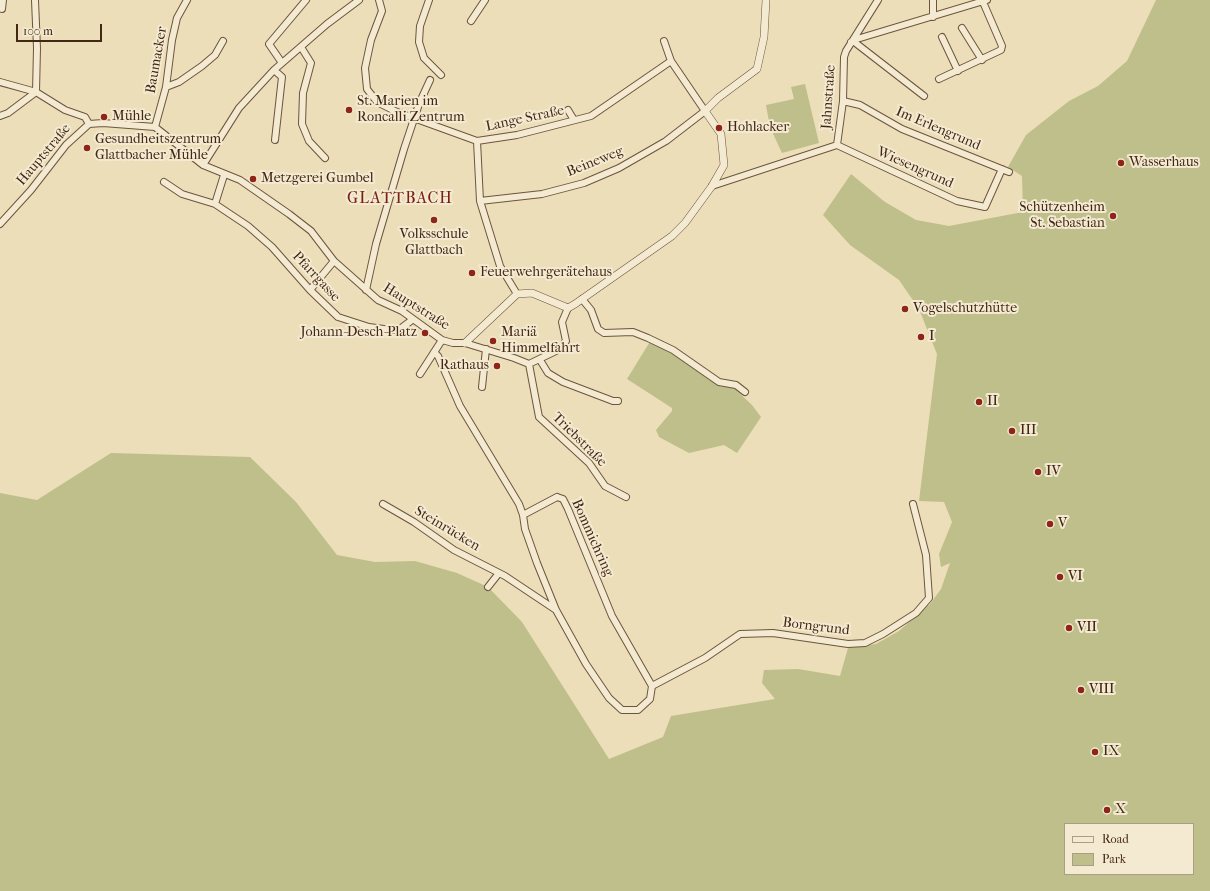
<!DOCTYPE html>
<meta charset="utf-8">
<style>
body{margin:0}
#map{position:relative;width:1210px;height:891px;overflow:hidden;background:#ecdeb8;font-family:"IM FELL French Canon",serif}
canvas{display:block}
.legend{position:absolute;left:1064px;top:823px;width:130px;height:52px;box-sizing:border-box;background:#f3ead1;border:1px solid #ad9c86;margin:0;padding:5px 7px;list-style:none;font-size:12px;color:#432615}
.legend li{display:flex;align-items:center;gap:8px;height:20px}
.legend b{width:20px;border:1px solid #ad9c86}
.scale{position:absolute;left:16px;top:24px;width:86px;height:18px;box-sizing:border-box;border:2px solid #432615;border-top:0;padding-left:5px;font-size:12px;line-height:14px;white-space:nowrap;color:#432615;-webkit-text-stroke:3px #f3ead1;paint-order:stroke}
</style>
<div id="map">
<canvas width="1210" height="891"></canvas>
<ul class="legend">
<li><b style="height:5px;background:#f3ead1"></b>Road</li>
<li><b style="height:11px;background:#bebf8a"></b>Park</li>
</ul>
<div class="scale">100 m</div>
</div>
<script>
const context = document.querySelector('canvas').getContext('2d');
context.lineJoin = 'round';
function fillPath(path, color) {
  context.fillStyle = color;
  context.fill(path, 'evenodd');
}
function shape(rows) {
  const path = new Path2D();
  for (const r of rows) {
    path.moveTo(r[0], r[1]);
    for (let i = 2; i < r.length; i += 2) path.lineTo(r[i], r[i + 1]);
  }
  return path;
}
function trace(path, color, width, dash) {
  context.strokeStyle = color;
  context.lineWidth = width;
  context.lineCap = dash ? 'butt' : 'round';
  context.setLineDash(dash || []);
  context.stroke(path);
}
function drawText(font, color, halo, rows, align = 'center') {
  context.font = font + ' "IM FELL French Canon",serif';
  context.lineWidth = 4;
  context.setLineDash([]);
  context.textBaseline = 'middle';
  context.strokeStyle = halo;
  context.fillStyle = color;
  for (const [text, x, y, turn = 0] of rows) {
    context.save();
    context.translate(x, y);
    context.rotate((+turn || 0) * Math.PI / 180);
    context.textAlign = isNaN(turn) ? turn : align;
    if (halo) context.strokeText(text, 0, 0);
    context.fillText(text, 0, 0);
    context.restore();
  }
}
const green = shape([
 [1156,0,1210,0,1210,891,0,891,0,493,37,500,111,453,250,457,296,502,337,555,375,562,415,561,457,573,488,587,522,622,609,759,663,737,671,716,775,699,762,683,764,670,798,669,840,676,848,648,876,644,899,631,930,604,941,589,950,563,941,567,939,554,952,522,944,502,919,501,937,354,919,309,899,280,850,245,823,215,851,174,885,202,916,220,949,226,1023,212,1022,176,1008,167,1026,135,1069,101,1098,86,1127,61],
 [1065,824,1193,824,1193,874,1065,874],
 [805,84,819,143,782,153,770,127,766,105,794,99,791,87],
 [651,340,722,387,724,384,734,388,752,405,761,417,737,453,724,445,689,453,659,437,656,430,672,411,672,408,627,379]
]);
const minor = shape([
 [35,0,37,48,36,92],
 [379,0,382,11,371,40,365,68,367,89,377,102,397,112,477,141,517,135,591,116,671,61],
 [429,0,420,26,419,42,424,58,441,75],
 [933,0,933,17],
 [2,9,3,0],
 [471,21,485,0],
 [962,28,982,60],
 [942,37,958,71],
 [853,41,924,96],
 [851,42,857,39,987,0],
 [301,47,311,63,303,93,302,124,309,141,325,158],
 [282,63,269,44,306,0],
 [274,70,282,77,275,140],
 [939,79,1001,50,1002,46,983,2],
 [0,82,36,92,65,110,85,117,89,124],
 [166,87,179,82,202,66,215,55,223,41],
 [843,101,860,105,902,129,1009,172],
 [568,110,574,120],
 [0,116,8,113,36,92],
 [155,127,166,87,172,40,177,18,187,0],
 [477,141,480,201,500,266,517,294],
 [837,145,957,201,985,207,1002,169],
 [203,165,239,108,274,70,327,24,359,0],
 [224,175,215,204,248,226,272,247,310,290,338,317,369,327,391,330,400,329,412,320],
 [164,182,182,194,215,204],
 [712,186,837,145,843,101,844,57,846,51,878,0],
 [480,201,542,194,584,183,619,168,666,141,705,111,671,61,664,41],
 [0,224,31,190,66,145,89,124,103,123,155,127,203,165,240,180,289,214,311,231,334,261,378,300,402,311,442,340,453,343,465,343,514,358,529,364,560,349,566,341,562,322,568,308],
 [310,290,334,261],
 [366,290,376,244,404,149,419,104,430,80],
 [582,299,591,310,598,329,604,333,633,332,648,338,673,350,719,382,736,385,745,392],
 [434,352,438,356,460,406,519,504,523,515],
 [540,360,548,373,563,382,613,401,618,401],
 [529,364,539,417,589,463,605,486,626,497],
 [420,374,442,340],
 [482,387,486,349],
 [557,497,563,499,568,509,612,616,652,686,650,699,638,710,622,710,609,698,586,664,556,610,537,563,525,529,523,515,557,497],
 [383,504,414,522,454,550,505,576,556,610],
 [488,587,499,573],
 [652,686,705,658,740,634,773,633,848,644,865,643,883,634,916,613,929,598,926,555,913,504]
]);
const tertiary = shape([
 [465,343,517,294,532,293,568,308,575,304,672,236,685,223,712,186,724,165,721,134,705,111,718,98,757,69,764,37,766,0]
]);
const markers = [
 [349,110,4,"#8f2418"],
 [104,117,4,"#8f2418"],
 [719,128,4,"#8f2418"],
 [87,148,4,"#8f2418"],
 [1121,163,4,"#8f2418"],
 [253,179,4,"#8f2418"],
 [1113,216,4,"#8f2418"],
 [434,220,4,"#8f2418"],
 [472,273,4,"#8f2418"],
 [905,309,4,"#8f2418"],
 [425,333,4,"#8f2418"],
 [921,337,4,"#8f2418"],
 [493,341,4,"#8f2418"],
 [497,366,4,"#8f2418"],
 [979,402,4,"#8f2418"],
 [1012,431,4,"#8f2418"],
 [1038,472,4,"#8f2418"],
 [1050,524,4,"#8f2418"],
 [1060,577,4,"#8f2418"],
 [1069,628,4,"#8f2418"],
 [1081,690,4,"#8f2418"],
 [1095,752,4,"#8f2418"],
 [1107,810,4,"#8f2418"]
];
const streetNames = [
 ["Baumacker",157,60,-80],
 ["Jahnstraße",829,97,-86],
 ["Lange Straße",525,119,-12],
 ["Im Erlengrund",938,129,23],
 ["Hauptstraße",44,155,-50],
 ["Beineweg",595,162,-22],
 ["Wiesengrund",915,168,24],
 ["Pfarrgasse",316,277,47],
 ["Hauptstraße",416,307,32],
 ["Triebstraße",579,440,45],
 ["Steinrücken",447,529,31],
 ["Bommichring",592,538,66],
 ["Borngrund",816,627,7]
];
const poiNames = [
 ["St. Marien im",357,102],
 ["Roncalli Zentrum",357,118],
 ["Mühle",112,117],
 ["Hohlacker",727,128],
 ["Gesundheitszentrum",95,140],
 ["Glattbacher Mühle",95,156],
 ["Wasserhaus",1129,163],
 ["Metzgerei Gumbel",261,179],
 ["Schützenheim",1105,208,"right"],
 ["St. Sebastian",1105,224,"right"],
 ["Volksschule",434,235,"center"],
 ["Glattbach",434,251,"center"],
 ["Feuerwehrgerätehaus",480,273],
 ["Vogelschutzhütte",913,309],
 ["Johann-Desch-Platz",417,333,"right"],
 ["Mariä",501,333],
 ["Himmelfahrt",501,349],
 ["I",929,337],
 ["Rathaus",489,366,"right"],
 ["II",987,402],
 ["III",1020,431],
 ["IV",1046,472],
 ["V",1058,524],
 ["VI",1068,577],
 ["VII",1077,628],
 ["VIII",1089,690],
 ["IX",1103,752],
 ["X",1115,810]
];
const quarterNames = [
 ["GLATTBACH",400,199]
];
fillPath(green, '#bebf8a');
trace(minor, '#6d543e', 8);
trace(tertiary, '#6d543e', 8);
trace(minor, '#f3ead1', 6);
trace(tertiary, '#f3ead1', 7);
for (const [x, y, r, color] of markers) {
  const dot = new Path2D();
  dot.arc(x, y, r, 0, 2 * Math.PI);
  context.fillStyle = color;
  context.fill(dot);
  trace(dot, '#f3ead1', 1.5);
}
drawText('14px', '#432615', '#f3ead1', streetNames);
drawText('14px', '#432615', '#f3ead1', poiNames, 'left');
context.letterSpacing = '1px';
drawText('16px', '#7a1f14', '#f3ead1', quarterNames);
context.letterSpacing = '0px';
</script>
